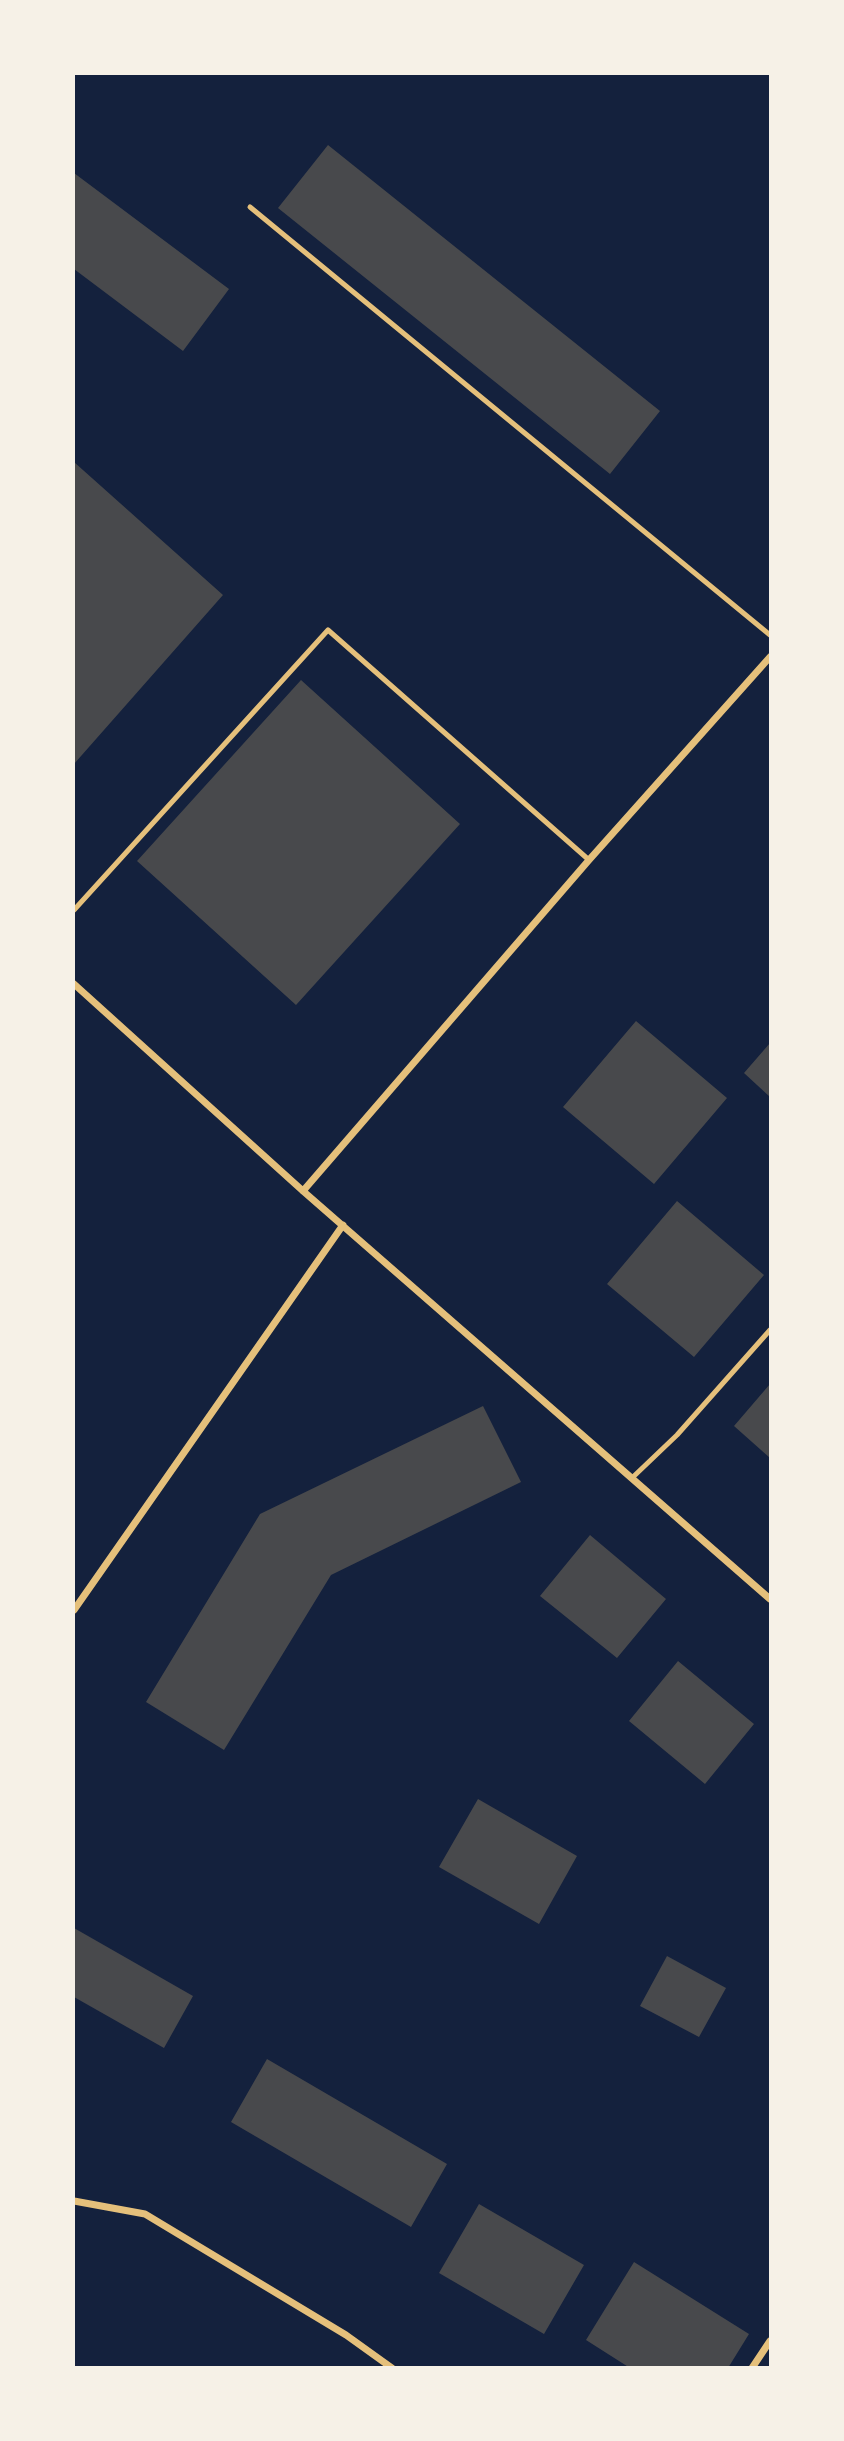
<!DOCTYPE html>
<style>
body{margin:0}
#map{position:relative;width:844px;height:2441px;overflow:hidden;background:#14213d;font-family:Overpass,sans-serif}
canvas{display:block}
.frame{position:absolute;inset:0;border:75px solid #f6f1e7;pointer-events:none}
</style>
<div id="map">
<canvas width="844" height="2441"></canvas>
<div class="frame"></div>
</div>
<script>
const context = document.querySelector('canvas').getContext('2d');
context.lineJoin = 'round';
function fillPath(path, color) {
  context.fillStyle = color;
  context.fill(path, 'evenodd');
}
function shape(rows) {
  const path = new Path2D();
  for (const r of rows) {
    path.moveTo(r[0], r[1]);
    for (let i = 2; i < r.length; i += 2) path.lineTo(r[i], r[i + 1]);
  }
  return path;
}
function trace(path, color, width, dash) {
  context.strokeStyle = color;
  context.lineWidth = width;
  context.lineCap = dash ? 'butt' : 'round';
  context.setLineDash(dash || []);
  context.stroke(path);
}
const building = shape([
 [328,145,660,411,610,474,278,208],
 [74,173,229,289,183,351,74,269],
 [74,462,223,595,74,764],
 [301,680,460,824,296,1005,137,861],
 [636,1021,727,1098,654,1184,563,1107],
 [770,1043,770,1097,744,1073],
 [677,1201,764,1275,694,1357,607,1284],
 [770,1384,770,1458,734,1426],
 [483,1406,521,1482,331,1575,224,1750,146,1702,260,1514],
 [590,1535,666,1599,617,1658,540,1596],
 [678,1661,754,1724,705,1784,629,1721],
 [478,1799,577,1856,539,1924,439,1867],
 [74,1928,193,1996,164,2048,74,1997],
 [667,1956,726,1988,699,2037,640,2006],
 [267,2059,447,2164,411,2227,231,2122],
 [479,2204,584,2265,544,2334,439,2273],
 [634,2262,749,2334,728,2368,630,2368,586,2340]
]);
const service = shape([
 [250,207,770,635],
 [74,910,328,630,589,860],
 [633,1477,677,1435,770,1330]
]);
const minor = shape([
 [74,984,303,1191,770,1599],
 [303,1191,589,860,770,657],
 [74,1610,343,1225],
 [74,2201,145,2214,346,2335,392,2368],
 [752,2368,770,2341]
]);
fillPath(building, '#48494c');
trace(service, '#e5c07b', 5);
trace(minor, '#e5c07b', 7);
</script>
